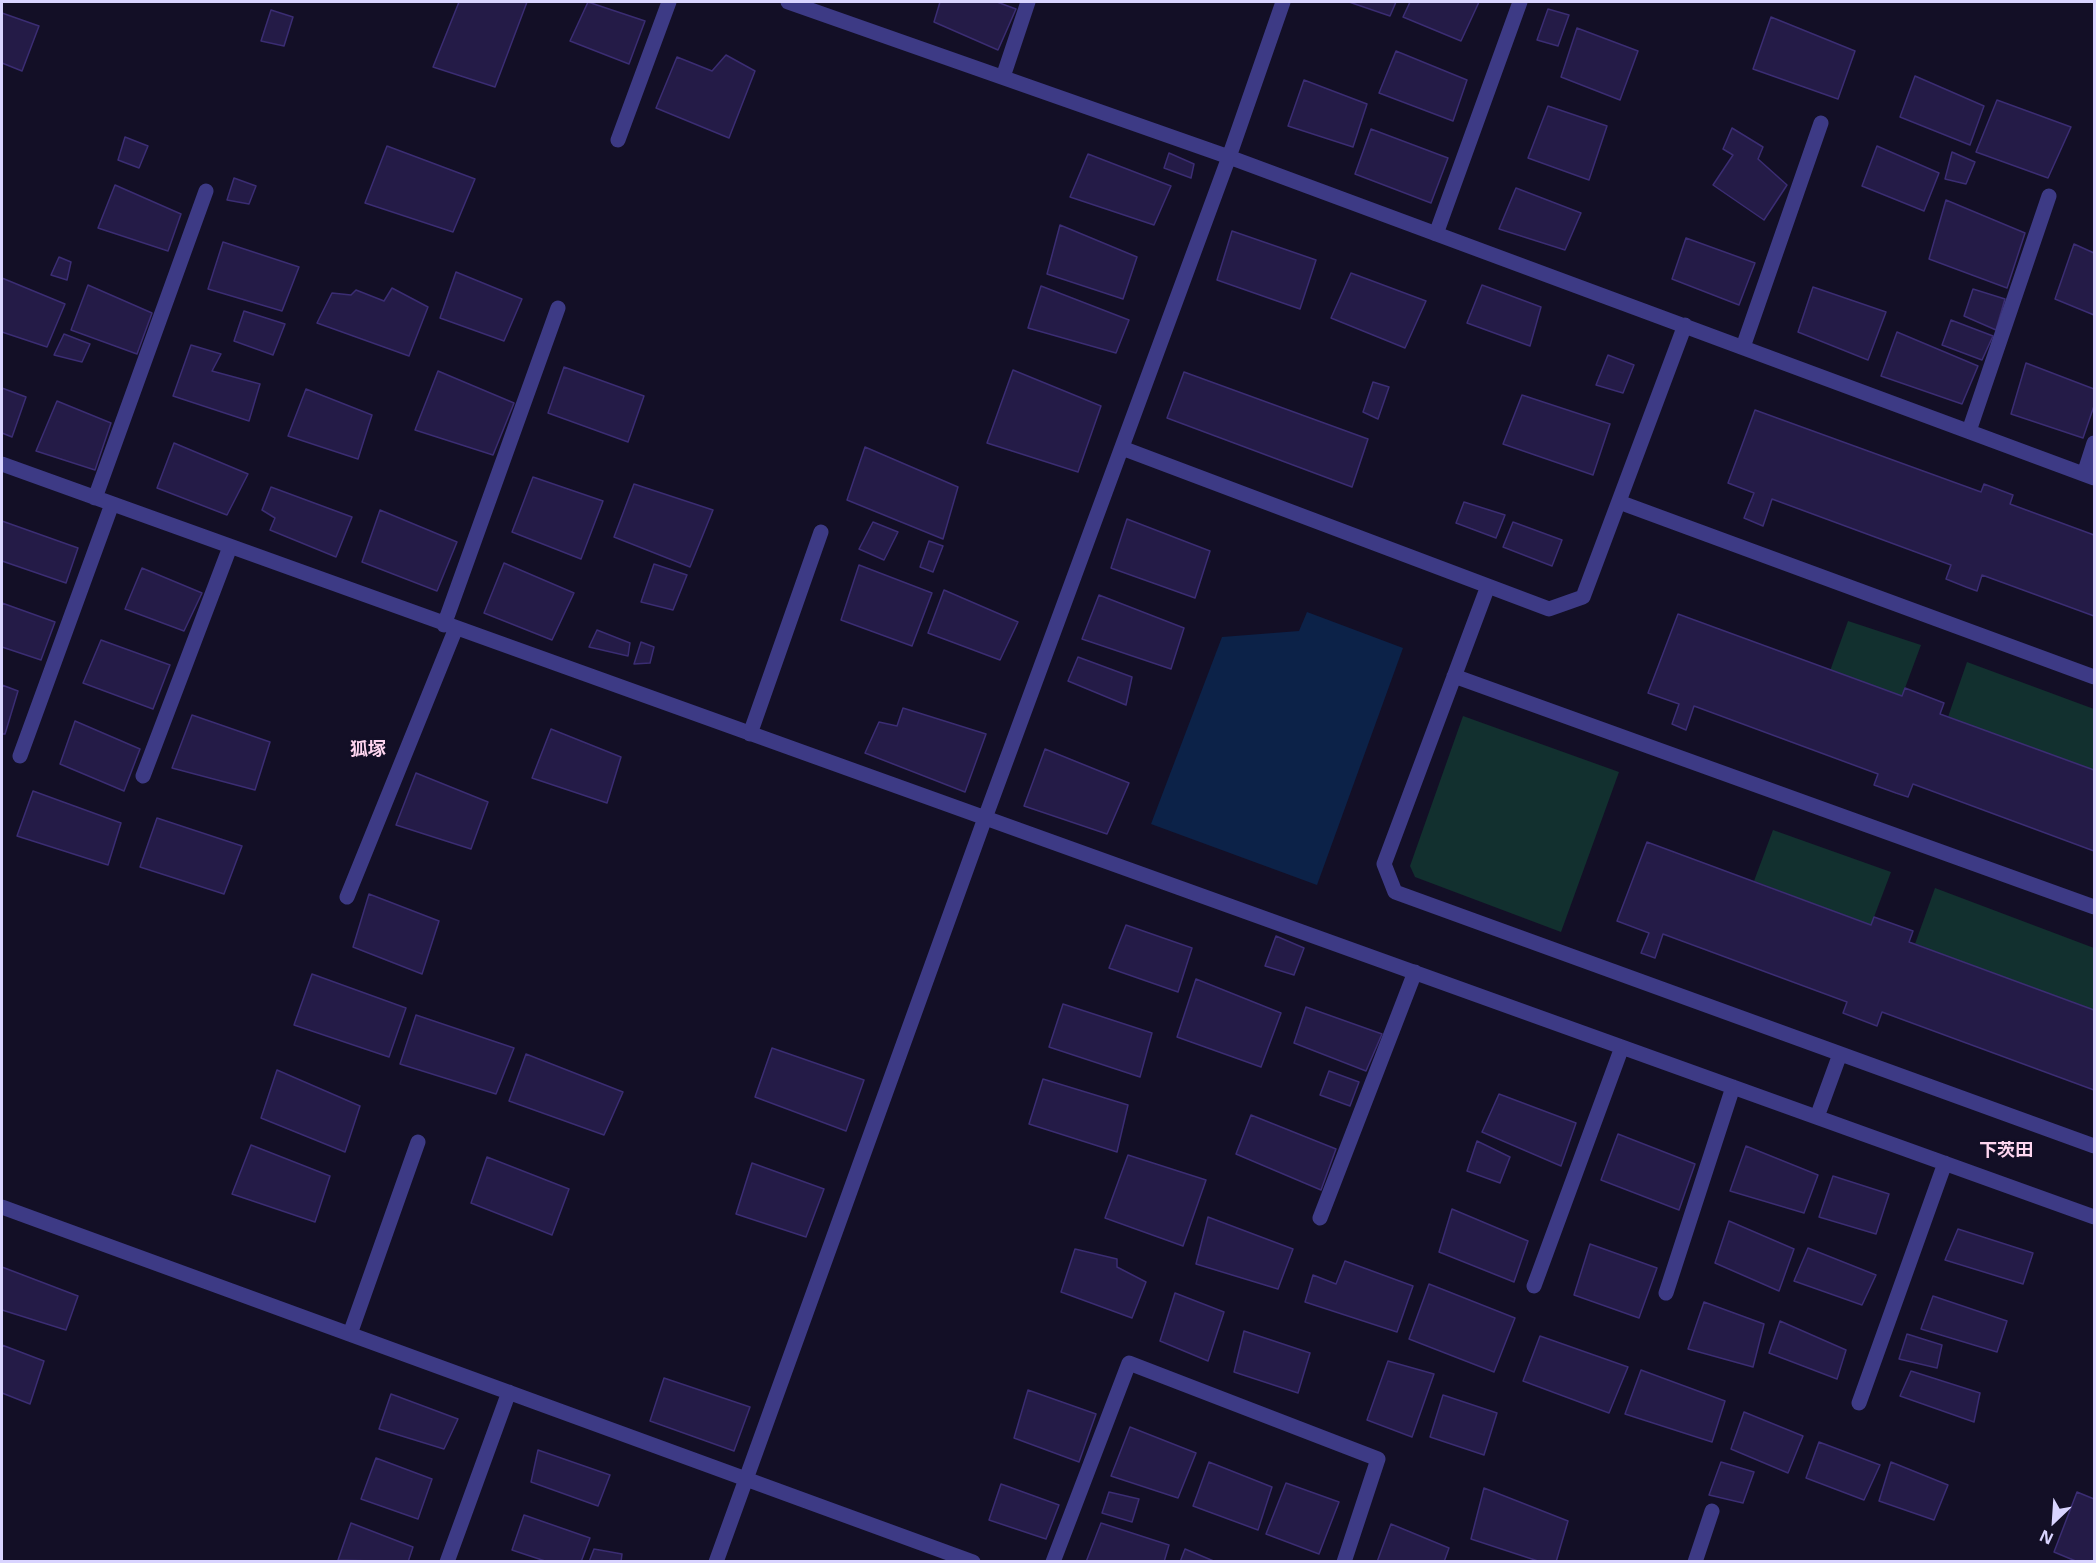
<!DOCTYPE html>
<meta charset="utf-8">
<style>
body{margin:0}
#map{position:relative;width:2096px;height:1563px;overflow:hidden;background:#130f26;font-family:"Open Sans",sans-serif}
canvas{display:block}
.frame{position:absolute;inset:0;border:3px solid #d9d4ff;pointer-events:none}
.north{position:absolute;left:2024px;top:1491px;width:60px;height:60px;-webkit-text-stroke:4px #130f26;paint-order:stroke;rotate:205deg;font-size:16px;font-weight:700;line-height:24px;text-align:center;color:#d9d4ff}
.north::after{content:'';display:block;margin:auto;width:21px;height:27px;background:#d9d4ff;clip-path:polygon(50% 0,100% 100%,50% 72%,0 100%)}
</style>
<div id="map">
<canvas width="2096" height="1563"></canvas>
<div class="frame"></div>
<div class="north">N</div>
</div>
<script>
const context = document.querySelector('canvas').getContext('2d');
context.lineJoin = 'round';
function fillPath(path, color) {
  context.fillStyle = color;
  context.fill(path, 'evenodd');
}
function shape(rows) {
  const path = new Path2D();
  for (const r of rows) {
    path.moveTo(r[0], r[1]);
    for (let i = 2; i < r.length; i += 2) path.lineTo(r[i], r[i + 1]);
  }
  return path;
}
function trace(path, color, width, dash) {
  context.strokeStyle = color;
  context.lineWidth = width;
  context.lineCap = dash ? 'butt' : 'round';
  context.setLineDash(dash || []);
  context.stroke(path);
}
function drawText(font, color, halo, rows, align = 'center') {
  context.font = font + ' "Open Sans","Noto Sans JP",sans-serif';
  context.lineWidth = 4.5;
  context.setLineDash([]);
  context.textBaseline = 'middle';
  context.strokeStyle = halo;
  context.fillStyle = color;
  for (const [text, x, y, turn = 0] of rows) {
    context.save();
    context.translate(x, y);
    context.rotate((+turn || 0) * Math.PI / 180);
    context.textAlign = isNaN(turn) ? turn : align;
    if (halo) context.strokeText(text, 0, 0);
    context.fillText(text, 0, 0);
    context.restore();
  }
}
const green = shape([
 [1848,621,1921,645,1902,696,1830,671],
 [1967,662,2094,709,2094,770,1948,717],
 [1463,716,1619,772,1561,932,1415,877,1410,866],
 [1773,830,1891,872,1871,925,1754,881],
 [1935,888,2094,948,2094,1010,1915,944]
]);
const water = shape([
 [1307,612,1403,648,1317,885,1151,824,1222,637,1299,631]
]);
const building = shape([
 [459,2,527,2,495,87,433,67,459,2],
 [588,2,645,21,629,64,570,41,588,2],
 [940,2,997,2,1016,9,998,50,934,22,940,2],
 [1349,2,1396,2,1390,16,1349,2],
 [1410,2,1479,2,1461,41,1403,17,1410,2],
 [1548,9,1569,15,1558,46,1537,40,1548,9],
 [271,10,293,17,284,46,261,41,271,10],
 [2,13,39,26,22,71,2,63,2,13],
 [1771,17,1855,51,1838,99,1753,69,1771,17],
 [1577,28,1638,51,1620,100,1561,77,1577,28],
 [1396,51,1467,80,1453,121,1379,93,1396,51],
 [726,55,755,71,729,138,656,108,677,57,712,71,726,55],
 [1915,76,1984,106,1970,145,1900,117,1915,76],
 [1304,80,1367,104,1353,147,1288,126,1304,80],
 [1997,100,2071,127,2048,178,1976,152,1997,100],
 [1548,106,1607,126,1589,180,1528,158,1548,106],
 [1732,128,1763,147,1758,159,1787,185,1764,220,1713,185,1733,155,1723,149,1732,128],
 [1371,129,1448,158,1431,203,1355,174,1371,129],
 [125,137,148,146,139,168,118,160,125,137],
 [387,146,475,179,453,232,365,203,387,146],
 [1877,146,1939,173,1924,211,1862,186,1877,146],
 [1952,152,1975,162,1966,184,1945,179,1952,152],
 [1169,153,1194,164,1191,178,1164,168,1169,153],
 [1088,154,1171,186,1154,225,1070,197,1088,154],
 [234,178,256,186,249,204,227,200,234,178],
 [115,185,181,214,168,251,98,228,115,185],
 [1516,188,1581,213,1565,250,1499,229,1516,188],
 [1946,200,2025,233,2007,288,1929,259,1946,200],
 [1060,225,1137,257,1123,299,1047,274,1060,225],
 [1232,231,1316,260,1300,309,1217,280,1232,231],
 [1686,238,1755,263,1739,305,1672,279,1686,238],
 [223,242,299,267,282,311,208,289,223,242],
 [2074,244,2094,253,2094,315,2055,299,2074,244],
 [59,257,71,262,67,280,51,275,59,257],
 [456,272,522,299,504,341,440,318,456,272],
 [1351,273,1426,301,1405,348,1331,318,1351,273],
 [2,278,65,304,47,347,2,332,2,278],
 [88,285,152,313,137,354,71,330,88,285],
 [1482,285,1541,307,1530,346,1467,323,1482,285],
 [1041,286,1129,320,1116,353,1028,328,1041,286],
 [1813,287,1886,312,1868,360,1798,332,1813,287],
 [392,288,428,307,409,356,317,323,332,293,351,295,356,290,384,301,392,288],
 [1973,289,2005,299,1996,330,1964,316,1973,289],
 [244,311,285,324,273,355,234,341,244,311],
 [1951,320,1993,336,1982,360,1942,345,1951,320],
 [1897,332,1978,366,1962,404,1881,376,1897,332],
 [64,334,90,344,82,362,54,355,64,334],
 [191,345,221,354,212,371,260,384,249,421,173,396,191,345],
 [1608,355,1634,365,1623,393,1596,385,1608,355],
 [2026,363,2094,389,2094,406,2083,438,2011,414,2026,363],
 [564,367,644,396,628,442,548,413,564,367],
 [1013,370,1101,406,1078,472,987,443,1013,370],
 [438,371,514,403,493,455,415,430,438,371],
 [1184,372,1368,439,1352,487,1167,418,1184,372],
 [1373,382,1389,387,1378,419,1363,412,1373,382],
 [2,388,26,397,12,437,2,433,2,388],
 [306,389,372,415,358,459,288,436,306,389],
 [1522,395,1610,424,1593,475,1503,444,1522,395],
 [57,401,111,423,95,470,36,451,57,401],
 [1755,410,1981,492,1984,484,2013,495,2010,504,2094,535,2094,616,1982,575,1977,591,1966,587,1946,579,1951,565,1772,499,1763,526,1744,518,1754,493,1728,483,1755,410],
 [174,443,248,474,227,515,157,488,174,443],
 [865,447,958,487,943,539,847,500,865,447],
 [533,477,603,501,581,559,512,532,533,477],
 [634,484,713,510,690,567,614,537,634,484],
 [271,487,352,517,336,557,270,530,275,518,262,510,271,487],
 [1464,502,1505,515,1496,538,1456,523,1464,502],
 [380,510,457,542,437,591,362,562,380,510],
 [1127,519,1210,551,1195,598,1111,568,1127,519],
 [2,521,78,548,66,583,2,561,2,521],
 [873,522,898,532,884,560,859,549,873,522],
 [1513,522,1562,540,1552,566,1503,547,1513,522],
 [929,541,943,546,933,572,920,567,929,541],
 [504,563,574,593,552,640,484,613,504,563],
 [654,564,687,575,673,610,641,602,654,564],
 [859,565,932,593,912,646,841,620,859,565],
 [142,568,202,593,184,631,125,609,142,568],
 [944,590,1018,622,1000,660,928,633,944,590],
 [1099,595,1184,628,1171,669,1082,639,1099,595],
 [2,603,55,622,41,660,2,647,2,603],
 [1678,614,1902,696,1905,688,1944,703,1940,714,2094,770,2094,851,1913,784,1908,797,1896,793,1874,785,1878,774,1694,706,1686,730,1672,724,1679,704,1648,693,1678,614],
 [597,630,630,643,628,656,589,647,597,630],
 [101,640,170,665,153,709,83,683,101,640],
 [641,642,654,647,650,663,634,664,641,642],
 [1078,657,1132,677,1126,705,1068,681,1078,657],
 [2,685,18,691,5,734,2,734,2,685],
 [903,708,986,734,965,792,865,753,879,722,897,726,903,708],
 [192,715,270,742,255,790,172,768,192,715],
 [75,721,140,749,124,791,60,764,75,721],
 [551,729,621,757,607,803,532,778,551,729],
 [1045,749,1129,783,1107,834,1024,806,1045,749],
 [416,773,488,802,471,849,396,825,416,773],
 [33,791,121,823,108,865,17,836,33,791],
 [157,818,242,846,224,894,140,867,157,818],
 [1647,842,1871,925,1874,917,1913,931,1909,942,2094,1010,2094,1090,1882,1012,1877,1026,1843,1013,1847,1002,1663,934,1655,958,1641,953,1649,933,1617,921,1647,842],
 [369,894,439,921,422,974,353,947,369,894],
 [1126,925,1192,948,1178,992,1109,968,1126,925],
 [1276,936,1304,948,1294,975,1265,966,1276,936],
 [312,974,406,1008,389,1057,294,1025,312,974],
 [1196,979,1281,1013,1261,1067,1177,1037,1196,979],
 [1063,1004,1152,1033,1140,1077,1049,1047,1063,1004],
 [1306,1007,1382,1034,1366,1071,1294,1043,1306,1007],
 [416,1015,514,1048,496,1094,400,1064,416,1015],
 [772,1048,864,1080,846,1131,755,1097,772,1048],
 [526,1054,623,1092,604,1135,509,1101,526,1054],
 [277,1070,360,1106,345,1152,261,1118,277,1070],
 [1329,1071,1359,1082,1350,1106,1320,1095,1329,1071],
 [1043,1079,1128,1105,1117,1152,1029,1124,1043,1079],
 [1499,1094,1576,1123,1561,1166,1482,1132,1499,1094],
 [1251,1115,1336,1149,1321,1190,1236,1154,1251,1115],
 [1618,1134,1695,1164,1679,1210,1601,1180,1618,1134],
 [1477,1141,1510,1157,1500,1183,1467,1171,1477,1141],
 [251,1145,330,1176,315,1222,232,1194,251,1145],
 [1746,1146,1818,1175,1804,1213,1730,1191,1746,1146],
 [1128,1155,1206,1180,1183,1246,1105,1218,1128,1155],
 [487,1157,569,1189,552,1235,471,1203,487,1157],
 [752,1163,824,1189,806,1237,736,1214,752,1163],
 [1833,1176,1889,1194,1876,1234,1819,1217,1833,1176],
 [1452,1209,1528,1241,1514,1282,1439,1252,1452,1209],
 [1208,1217,1293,1249,1278,1289,1196,1264,1208,1217],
 [1729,1221,1794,1249,1779,1291,1715,1263,1729,1221],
 [1958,1229,2033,1253,2023,1284,1945,1260,1958,1229],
 [1590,1244,1657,1268,1639,1318,1574,1295,1590,1244],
 [1808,1248,1876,1275,1862,1305,1794,1281,1808,1248],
 [1075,1249,1117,1259,1117,1267,1146,1282,1132,1318,1061,1292,1075,1249],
 [1345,1261,1413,1286,1397,1332,1305,1302,1313,1275,1336,1284,1345,1261],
 [2,1267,78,1296,66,1330,2,1310,2,1267],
 [1429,1284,1515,1318,1494,1372,1409,1339,1429,1284],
 [1175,1293,1224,1312,1208,1361,1160,1341,1175,1293],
 [1933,1296,2007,1321,1997,1352,1921,1329,1933,1296],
 [1704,1302,1764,1324,1753,1367,1688,1349,1704,1302],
 [1780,1321,1846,1350,1837,1379,1769,1353,1780,1321],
 [1244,1331,1310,1353,1298,1393,1234,1372,1244,1331],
 [1907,1334,1942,1345,1937,1368,1899,1359,1907,1334],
 [1540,1336,1628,1367,1609,1413,1523,1381,1540,1336],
 [2,1345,44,1361,30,1404,2,1393,2,1345],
 [1388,1361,1434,1374,1412,1437,1367,1420,1388,1361],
 [1641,1370,1725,1401,1712,1442,1625,1414,1641,1370],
 [1911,1371,1980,1393,1974,1422,1900,1396,1911,1371],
 [664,1378,750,1407,734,1451,650,1421,664,1378],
 [1028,1390,1096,1414,1079,1462,1014,1438,1028,1390],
 [391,1394,458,1419,444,1449,379,1429,391,1394],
 [1443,1395,1497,1413,1484,1455,1430,1437,1443,1395],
 [1744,1412,1803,1436,1788,1473,1731,1449,1744,1412],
 [1130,1427,1196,1453,1178,1498,1111,1476,1130,1427],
 [1819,1442,1880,1465,1864,1500,1806,1478,1819,1442],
 [538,1450,610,1475,598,1506,531,1482,538,1450],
 [376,1458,432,1479,418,1519,361,1499,376,1458],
 [1209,1462,1272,1487,1258,1530,1193,1506,1209,1462],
 [1721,1462,1754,1472,1743,1503,1709,1495,1721,1462],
 [1891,1462,1948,1485,1934,1520,1879,1501,1891,1462],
 [1286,1483,1339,1502,1319,1554,1266,1534,1286,1483],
 [1001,1484,1059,1505,1046,1539,989,1520,1001,1484],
 [1484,1488,1568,1521,1556,1562,1541,1562,1471,1539,1484,1488],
 [1109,1492,1139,1499,1132,1522,1102,1513,1109,1492],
 [2077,1492,2094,1499,2094,1562,2078,1562,2054,1552,2077,1492],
 [524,1515,590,1538,581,1562,548,1562,512,1550,524,1515],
 [351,1523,413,1547,408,1562,338,1560,351,1523],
 [1101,1523,1169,1545,1164,1562,1086,1562,1101,1523],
 [1391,1524,1449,1548,1444,1562,1377,1562,1391,1524],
 [594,1549,622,1554,621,1562,589,1562,594,1549],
 [1185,1549,1216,1562,1180,1562,1185,1549]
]);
const minor = shape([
 [788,2,1229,157,2094,478],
 [1003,77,1028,2],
 [618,140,669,2],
 [1436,234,1520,2],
 [1743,347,1821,123],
 [1969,431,2049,196],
 [1122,448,1549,609,1583,597,1685,325],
 [2,464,2094,1217],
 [2084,474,2094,443],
 [95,498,206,191],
 [1619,502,2094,677],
 [1488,586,1384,864,1395,892,2094,1146],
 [444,625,558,308],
 [1454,676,2094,907],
 [750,734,821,532],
 [20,756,112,504],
 [143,776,230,547],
 [347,897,456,628],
 [1817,1117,1840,1054],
 [2,1207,973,1562],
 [1320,1218,1415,972],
 [1534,1286,1622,1047],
 [1666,1293,1733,1087],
 [350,1334,418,1142],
 [1859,1403,1945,1163],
 [447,1562,509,1392],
 [716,1562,985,818,1229,157,1283,2],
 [1053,1562,1129,1363,1378,1459,1344,1562],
 [1695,1562,1712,1511]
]);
const quarterNames = [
 ["狐塚",368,750],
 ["下茨田",2006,1151]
];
fillPath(green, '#12302f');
fillPath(water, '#0c2248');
fillPath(building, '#241b47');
trace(building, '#3b2d73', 1.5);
trace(minor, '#3d3a85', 15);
drawText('bold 18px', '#ffd6f0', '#130f26', quarterNames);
</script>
